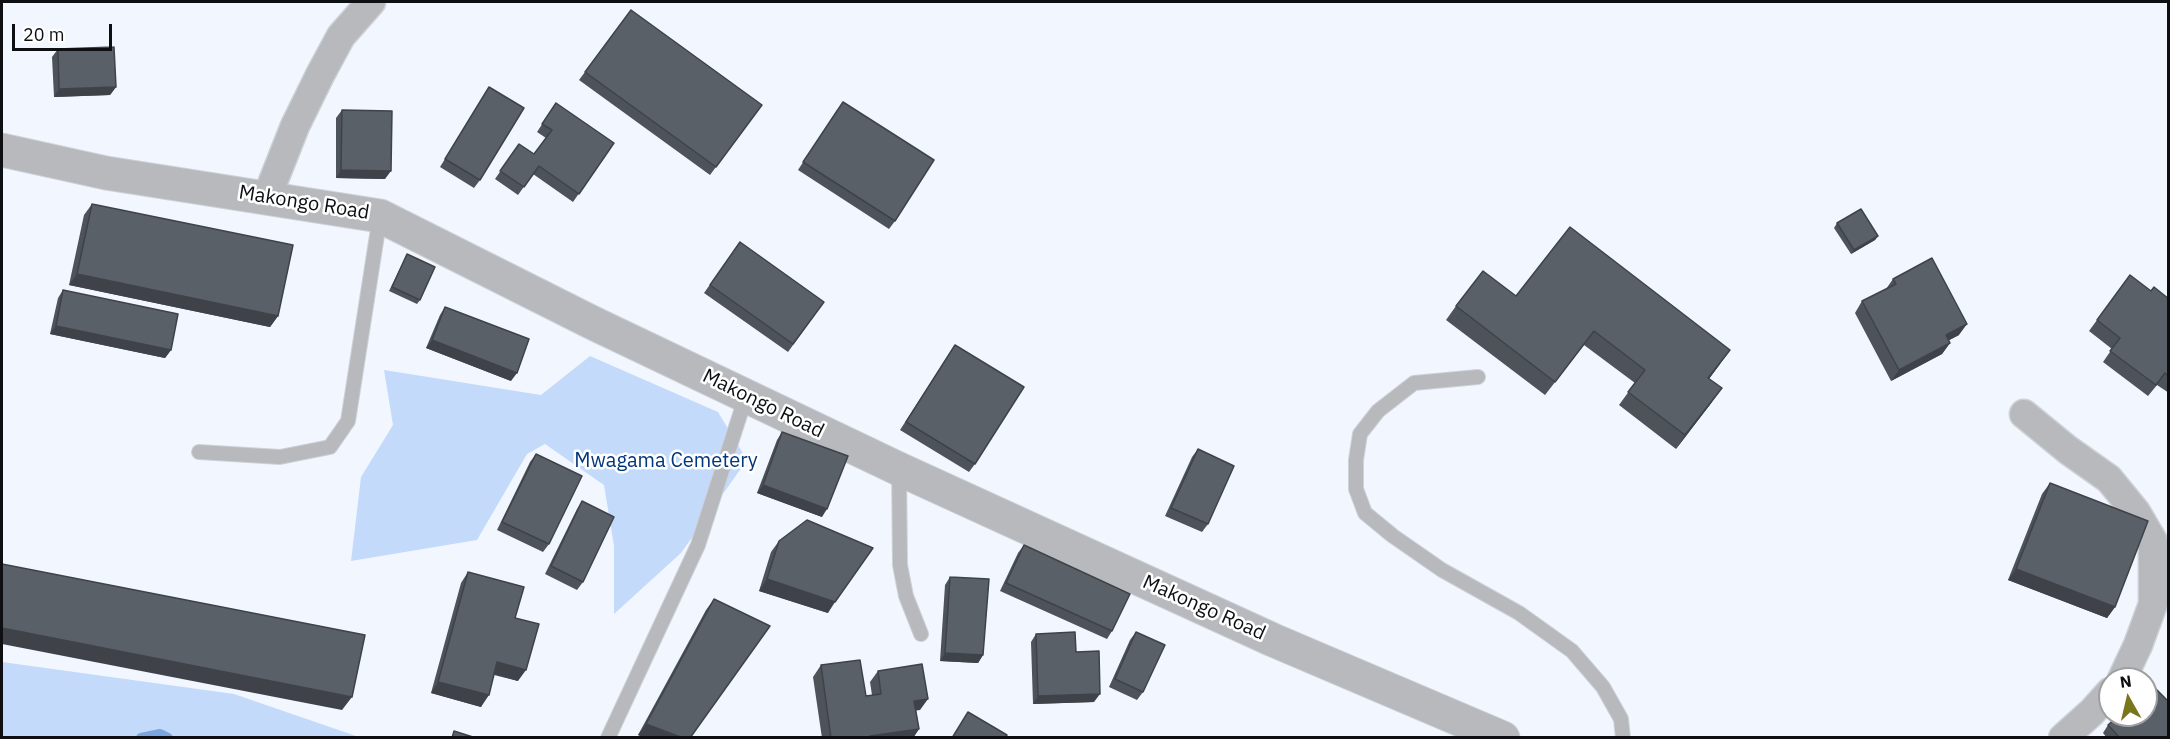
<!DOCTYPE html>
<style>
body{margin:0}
#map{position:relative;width:2170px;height:739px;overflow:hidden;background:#f2f7ff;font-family:"IBM Plex Sans",sans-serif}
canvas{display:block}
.frame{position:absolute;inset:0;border:3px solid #0d0f12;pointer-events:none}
.north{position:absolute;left:2098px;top:667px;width:60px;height:60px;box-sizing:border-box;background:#fff;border:2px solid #9e9fa0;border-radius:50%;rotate:352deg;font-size:16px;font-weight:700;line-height:24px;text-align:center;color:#0d0f12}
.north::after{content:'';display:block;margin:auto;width:21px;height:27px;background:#79761c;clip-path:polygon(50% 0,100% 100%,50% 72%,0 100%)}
.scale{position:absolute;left:12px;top:24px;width:100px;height:27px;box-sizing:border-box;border:3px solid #0d0f12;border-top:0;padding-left:8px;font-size:18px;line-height:21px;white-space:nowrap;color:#0d0f12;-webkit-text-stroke:4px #fff;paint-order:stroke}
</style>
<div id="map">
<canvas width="2170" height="739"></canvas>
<div class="frame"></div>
<div class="north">N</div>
<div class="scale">20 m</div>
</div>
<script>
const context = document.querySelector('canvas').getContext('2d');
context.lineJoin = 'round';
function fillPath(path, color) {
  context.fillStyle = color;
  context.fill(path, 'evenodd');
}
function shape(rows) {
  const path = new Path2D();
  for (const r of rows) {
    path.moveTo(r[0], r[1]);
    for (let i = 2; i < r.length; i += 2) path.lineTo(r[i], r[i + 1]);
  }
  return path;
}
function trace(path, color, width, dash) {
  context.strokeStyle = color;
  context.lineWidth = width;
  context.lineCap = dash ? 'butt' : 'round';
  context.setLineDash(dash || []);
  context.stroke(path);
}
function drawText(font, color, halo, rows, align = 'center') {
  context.font = font + ' "IBM Plex Sans",sans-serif';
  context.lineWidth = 5;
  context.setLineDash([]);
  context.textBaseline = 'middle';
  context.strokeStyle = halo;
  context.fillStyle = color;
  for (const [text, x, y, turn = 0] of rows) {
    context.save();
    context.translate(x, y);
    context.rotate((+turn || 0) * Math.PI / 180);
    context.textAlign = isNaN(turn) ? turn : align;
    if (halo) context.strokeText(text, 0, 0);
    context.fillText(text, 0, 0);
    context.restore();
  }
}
const green = shape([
 [590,356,718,412,747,460,681,553,614,614,614,546,604,485,545,444,527,454,477,540,351,561,361,477,393,425,384,370,541,395],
 [2,662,234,694,359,737,2,737]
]);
const stream = shape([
 [141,738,160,734,168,738]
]);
const service = shape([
 [1478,377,1414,383,1378,411,1360,434,1356,460,1356,489,1365,513,1393,536,1442,570,1519,613,1572,651,1603,687,1621,719,1623,738],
 [199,452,280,457,330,447,348,421,380,216],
 [899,469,900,565,906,596,921,634],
 [608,738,698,545,746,396]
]);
const minor = shape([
 [267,197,295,126,320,75,341,36,371,2],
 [2024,414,2068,450,2109,479,2136,512,2153,541,2153,604,2138,645,2122,679],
 [2063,738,2092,712,2110,692]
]);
const tertiary = shape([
 [2,150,106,173,380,216,593,323,899,469,1273,640,1503,738]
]);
const wall = shape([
 [631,10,762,105,710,175,579,80],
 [58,49,116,87,110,95,54,97,52,57],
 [489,87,480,180,474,188,440,167],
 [556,103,614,143,573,202,533,174,518,195,495,179,519,144,534,154,546,138,537,132],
 [342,110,385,179,336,178,336,118],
 [837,110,895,221,889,229,798,170],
 [92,204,278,316,270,327,69,285,84,215],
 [1837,223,1878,236,1875,240,1851,254,1834,228],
 [740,242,824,302,788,352,704,293],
 [407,254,420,300,417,304,389,291],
 [1893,279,1959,335,1949,340,1950,343,1942,354,1891,381,1855,313,1862,301,1886,289],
 [63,290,171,350,165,358,50,334,58,298],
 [2151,291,2169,299,2169,393,2157,385,2148,396,2103,362,2112,349,2089,331,2097,320],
 [1516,296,1720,364,1709,379,1712,402,1676,449,1619,405,1635,383,1584,345,1545,395,1446,320,1456,306],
 [445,307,511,381,426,348,440,315],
 [955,345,975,464,969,472,900,430],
 [782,432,822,517,757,493,777,440],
 [1198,449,1208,524,1202,532,1165,516,1192,457],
 [536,454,549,544,543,552,497,530,530,462],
 [2050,483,2115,607,2107,618,2008,580,2042,494],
 [582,501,583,582,577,590,545,574,577,509],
 [779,541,828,613,759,591,771,552],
 [1024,545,1112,631,1107,639,1000,591,1018,553],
 [468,572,515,618,518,681,494,675,481,707,431,693,461,583],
 [950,577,983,655,978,663,940,661,945,585],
 [714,599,690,738,645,738,638,735,706,610],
 [1136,632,1143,692,1137,700,1109,687,1130,640],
 [1036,634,1076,652,1094,702,1033,704,1031,642],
 [821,665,866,696,872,695,870,682,878,671,920,710,916,710,919,729,913,738,822,738,813,677],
 [2108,725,2169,738,2107,738,2103,733]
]);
const shadedWall = shape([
 [116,87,110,95,54,97,59,89],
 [341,170,391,171,385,179,336,178],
 [1878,236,1875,240,1851,254,1854,250],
 [77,274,278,316,270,327,69,285],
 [1967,324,1959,335,1938,346,1946,335],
 [56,326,171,350,165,358,50,334],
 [432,340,517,373,511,381,426,348],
 [1950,343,1942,354,1891,381,1899,370],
 [1730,350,1720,364,1699,392,1708,378],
 [1722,388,1712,402,1676,449,1685,435],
 [763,485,827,509,822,517,757,493],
 [2016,569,2115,607,2107,618,2008,580],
 [767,579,835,602,828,613,759,591],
 [2,628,352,697,342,710,2,644],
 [945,653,983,655,978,663,940,661],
 [497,662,526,670,518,681,490,673],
 [438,682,489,695,481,707,431,693],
 [1100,694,1094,702,1033,704,1038,696],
 [928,699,920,710,906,712,914,701],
 [646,724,683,738,645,738,638,735],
 [919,729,913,738,869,738,870,736]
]);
const building = shape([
 [631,10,762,105,716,167,585,72,631,10],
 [114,47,116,87,59,89,58,49,114,47],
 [489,87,524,108,480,180,445,159,489,87],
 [843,102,934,160,895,221,803,162,843,102],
 [556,103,614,143,579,194,539,166,524,187,500,171,519,144,534,154,552,130,542,124,556,103],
 [342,110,392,111,391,171,341,170,342,110],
 [92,204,293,245,278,316,77,274,92,204],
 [1861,209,1878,236,1854,250,1837,223,1861,209],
 [1570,227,1730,350,1708,378,1722,388,1685,435,1628,392,1645,370,1594,331,1555,382,1456,306,1483,271,1516,296,1570,227],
 [740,242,824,302,793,344,710,285,740,242],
 [407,254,435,267,420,300,392,287,407,254],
 [1932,258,1967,324,1946,335,1950,343,1899,370,1862,301,1896,284,1893,279,1932,258],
 [2130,275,2151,291,2154,287,2169,299,2169,376,2165,373,2156,385,2110,351,2120,338,2097,320,2130,275],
 [63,290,178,314,171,350,56,326,63,290],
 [445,307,529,339,517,373,432,340,445,307],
 [955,345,1024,387,975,464,906,422,955,345],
 [782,432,848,456,827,509,763,485,782,432],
 [1198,449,1234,466,1208,524,1171,508,1198,449],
 [536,454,582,476,549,544,502,522,536,454],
 [2050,483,2148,521,2115,607,2016,569,2050,483],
 [582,501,614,517,583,582,551,566,582,501],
 [807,520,873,548,835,602,767,579,779,541,807,520],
 [1024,545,1130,594,1112,631,1006,583,1024,545],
 [2,564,365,635,352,697,2,628,2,564],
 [468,572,524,587,515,618,539,624,526,670,497,662,489,695,438,682,468,572],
 [950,577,989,579,983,655,945,653,950,577],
 [714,599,770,626,690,738,683,738,646,724,714,599],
 [1075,632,1076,652,1099,651,1100,694,1038,696,1036,634,1075,632],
 [1136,632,1165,645,1143,692,1115,679,1136,632],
 [860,660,866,696,881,694,878,671,922,664,928,699,914,701,919,729,870,736,870,738,831,738,821,665,860,660],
 [2152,685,2169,702,2169,738,2120,738,2108,725,2119,715,2146,715,2146,691,2152,685],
 [968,712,1007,735,1005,738,952,738,968,712],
 [454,731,476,738,452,738,454,731]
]);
const streetNames = [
 ["Makongo Road",304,203,9],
 ["Makongo Road",763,404,26],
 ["Makongo Road",1204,608,24]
];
const parkNames = [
 ["Mwagama Cemetery",666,461]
];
fillPath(green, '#c3dafb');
trace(stream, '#7ca4df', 10);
trace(service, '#cdd2d9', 16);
trace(minor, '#cdd2d9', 31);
trace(tertiary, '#cdd2d9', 35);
trace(service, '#b7b9bd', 14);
trace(minor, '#b7b9bd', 28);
trace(tertiary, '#b7b9bd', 33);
fillPath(wall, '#4d5359');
fillPath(shadedWall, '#3f4349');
fillPath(building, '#5a6068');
trace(building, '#3f4349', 1.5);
drawText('20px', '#0d0f12', '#fff', streetNames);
drawText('20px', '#00367a', '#fff', parkNames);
</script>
